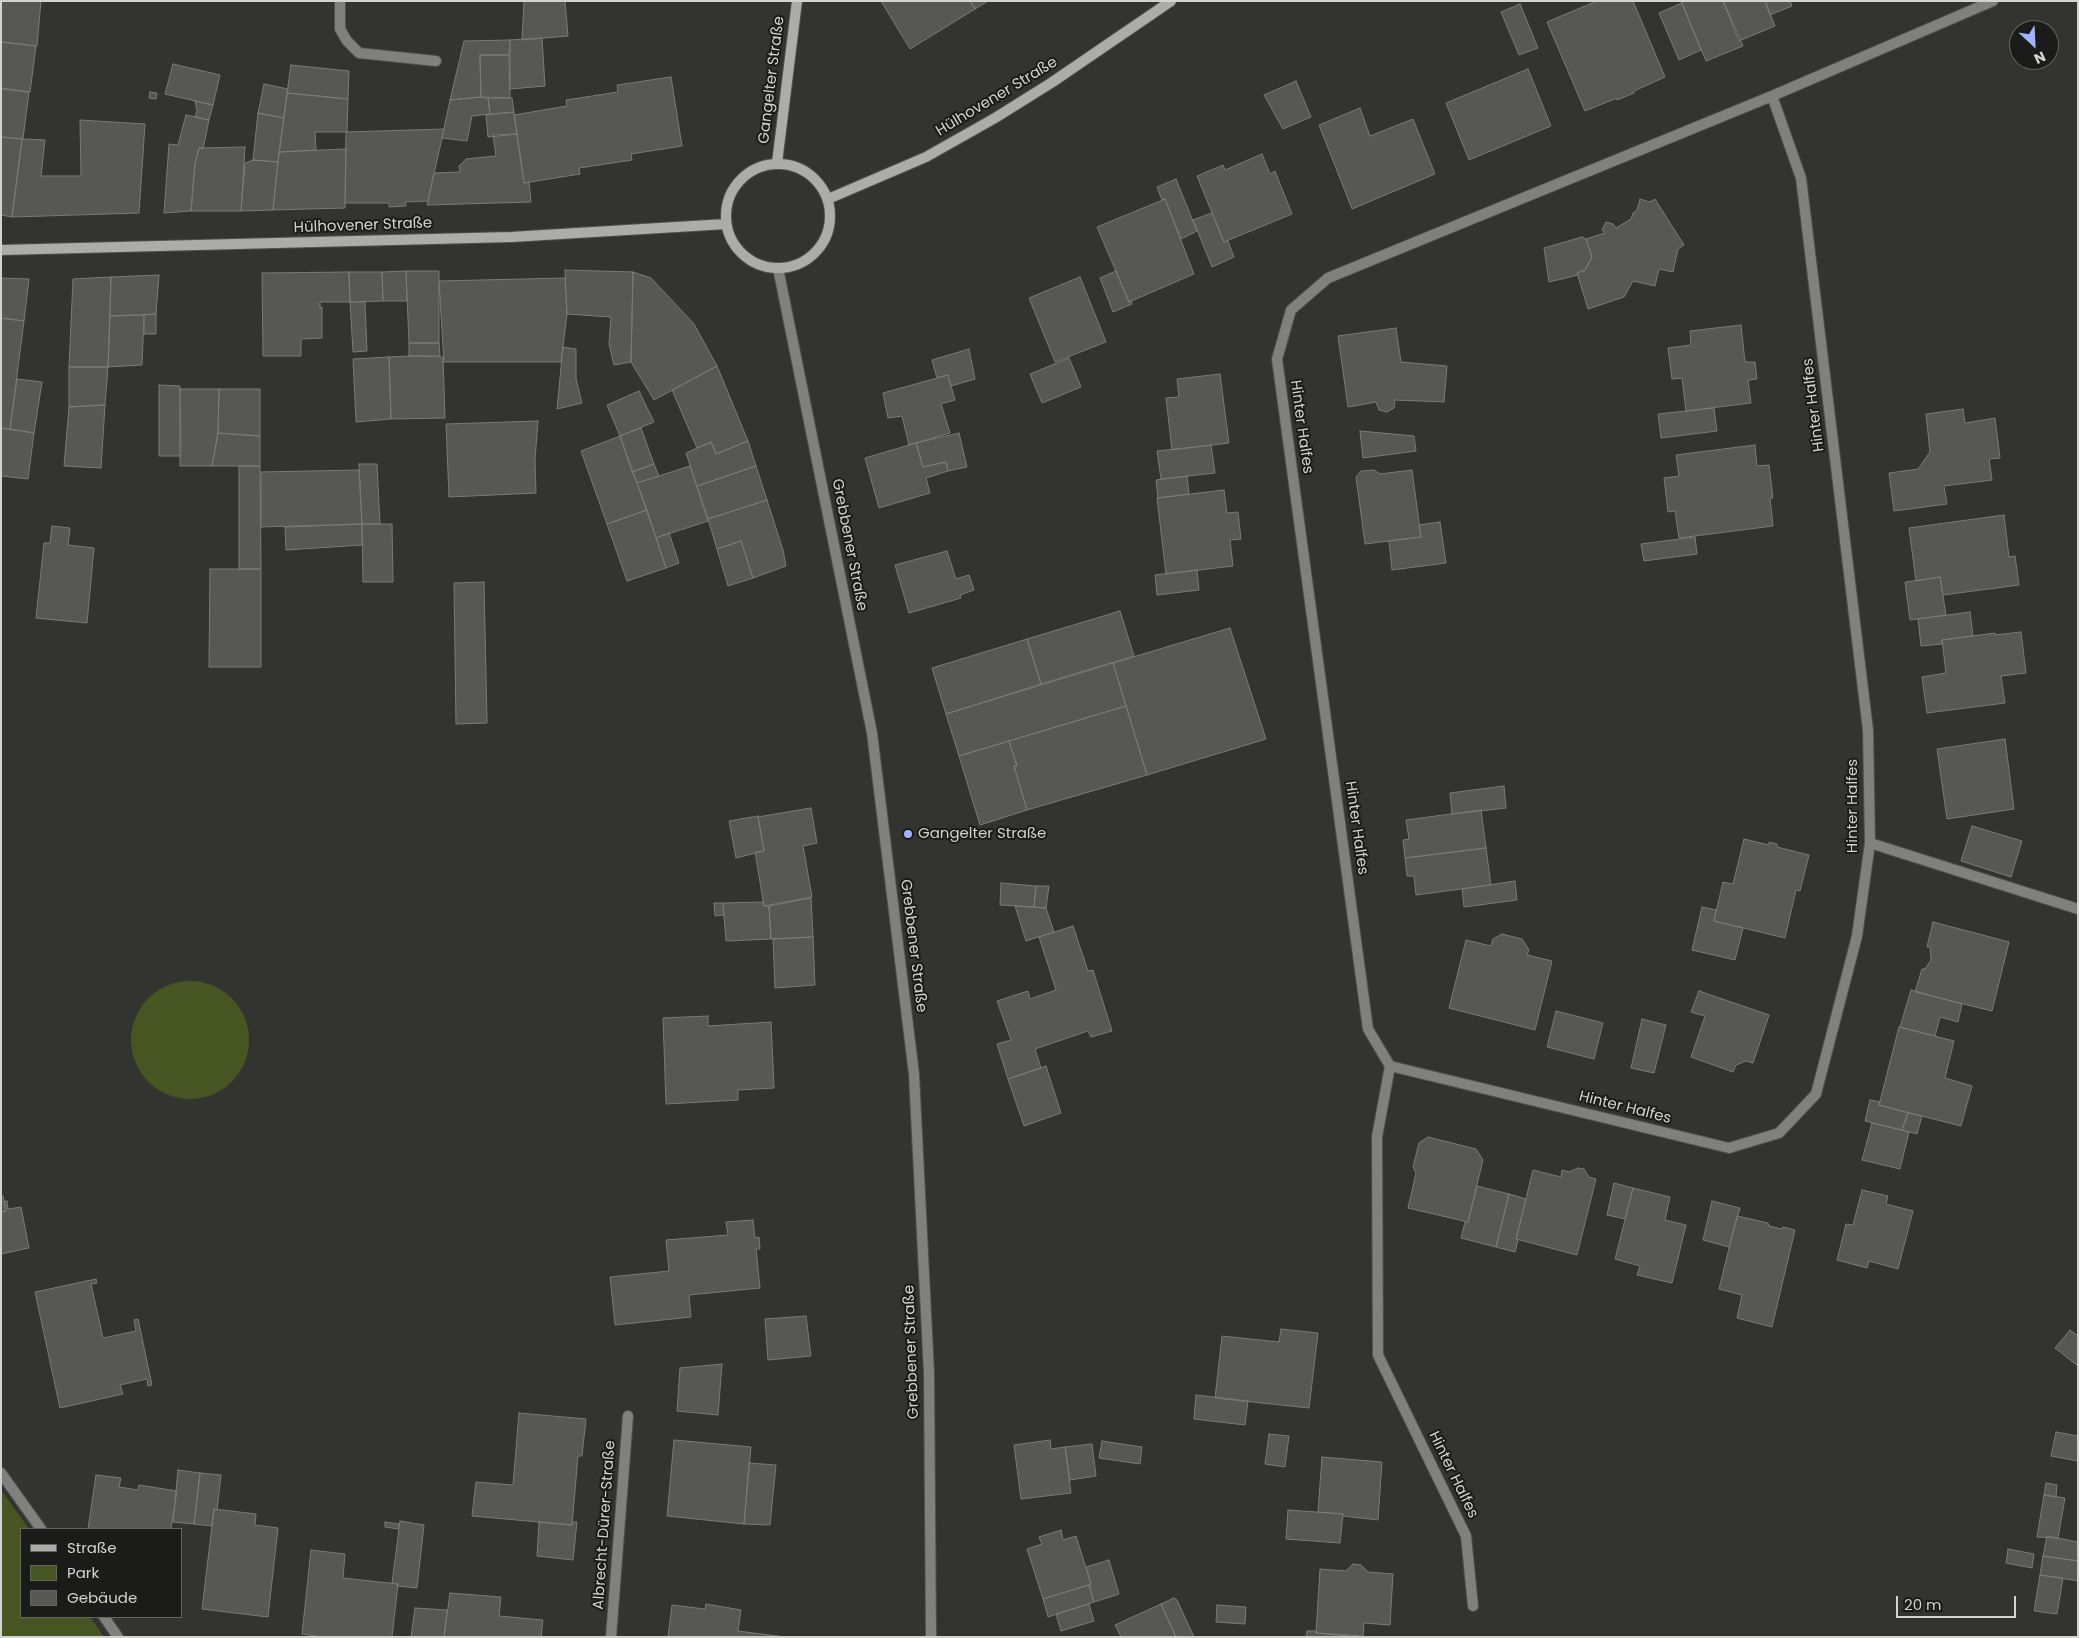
<!DOCTYPE html>
<meta charset="utf-8">
<style>
body{margin:0}
#map{position:relative;width:2079px;height:1638px;overflow:hidden;background:#333430;font-family:Poppins,sans-serif}
canvas{display:block}
.frame{position:absolute;inset:0;border:2px solid #d2d3d0;pointer-events:none}
.legend{position:absolute;left:20px;top:1528px;width:162px;height:90px;box-sizing:border-box;background:#1b1c1a;border:1px solid #646563;margin:0;padding:6px 9px;list-style:none;font-size:15px;color:#d2d3d0}
.legend li{display:flex;align-items:center;gap:10px;height:25px}
.legend b{width:25px;border:1px solid #646563}
.north{position:absolute;left:2009px;top:20px;width:50px;height:50px;box-sizing:border-box;background:#1b1c1a;border:1px solid #646563;border-radius:50%;rotate:155deg;font-size:14px;font-weight:700;line-height:20px;text-align:center;color:#d2d3d0}
.north::after{content:'';display:block;margin:auto;width:18px;height:22px;background:#a0b3fd;clip-path:polygon(50% 0,100% 100%,50% 72%,0 100%)}
.scale{position:absolute;left:1896px;top:1596px;width:120px;height:22px;box-sizing:border-box;border:2px solid #d2d3d0;border-top:0;padding-left:6px;font-size:15px;line-height:18px;white-space:nowrap;color:#d2d3d0;-webkit-text-stroke:4px #1b1c1a;paint-order:stroke}
</style>
<div id="map">
<canvas width="2079" height="1638"></canvas>
<div class="frame"></div>
<ul class="legend">
<li><b style="height:6px;background:#acada9"></b>Straße</li>
<li><b style="height:14px;background:#475523"></b>Park</li>
<li><b style="height:14px;background:#575853"></b>Gebäude</li>
</ul>
<div class="north">N</div>
<div class="scale">20 m</div>
</div>
<script>
const context = document.querySelector('canvas').getContext('2d');
context.lineJoin = 'round';
function fillPath(path, color) {
  context.fillStyle = color;
  context.fill(path, 'evenodd');
}
function shape(rows) {
  const path = new Path2D();
  for (const r of rows) {
    if (r.length === 3) {
      path.moveTo(r[0] + r[2], r[1]);
      path.arc(r[0], r[1], r[2], 0, 2 * Math.PI);
      continue;
    }
    path.moveTo(r[0], r[1]);
    for (let i = 2; i < r.length; i += 2) path.lineTo(r[i], r[i + 1]);
  }
  return path;
}
function trace(path, color, width, dash) {
  context.strokeStyle = color;
  context.lineWidth = width;
  context.lineCap = dash ? 'butt' : 'round';
  context.setLineDash(dash || []);
  context.stroke(path);
}
function drawText(font, color, halo, rows, align = 'center') {
  context.font = font + ' Poppins,sans-serif';
  context.lineWidth = 4;
  context.setLineDash([]);
  context.textBaseline = 'middle';
  context.strokeStyle = halo;
  context.fillStyle = color;
  for (const [text, x, y, turn = 0] of rows) {
    context.save();
    context.translate(x, y);
    context.rotate((+turn || 0) * Math.PI / 180);
    context.textAlign = isNaN(turn) ? turn : align;
    if (halo) context.strokeText(text, 0, 0);
    context.fillText(text, 0, 0);
    context.restore();
  }
}
const green = shape([
 [190,1040,59],
 [1,1490,29,1529,21,1529,21,1617,90,1617,104,1637,1,1637]
]);
const building = shape([
 [1,1,41,1,37,46,1,42,1,1],
 [524,1,565,1,568,36,522,40,524,1],
 [881,1,970,1,975,9,910,49,881,1],
 [970,1,988,1,975,9,970,1],
 [1597,1,1633,1,1665,77,1634,91,1634,93,1617,100,1617,98,1585,111,1547,22,1597,1],
 [1681,1,1723,1,1743,46,1706,61,1681,1],
 [1723,1,1765,1,1775,26,1739,41,1723,1],
 [1765,1,1790,1,1792,6,1770,15,1765,1],
 [1682,3,1701,50,1679,60,1659,13,1682,3],
 [1520,4,1538,48,1519,55,1501,12,1520,4],
 [542,38,545,86,510,89,510,40,542,38],
 [510,40,509,55,480,55,481,97,450,100,464,41,510,40],
 [1,42,36,46,30,92,1,88,1,42],
 [480,55,509,55,510,98,481,97,480,55],
 [173,64,220,75,213,105,165,94,173,64],
 [291,65,349,71,348,99,287,93,291,65],
 [1528,69,1551,126,1469,160,1446,103,1528,69],
 [671,77,682,146,631,154,632,160,579,168,580,174,524,183,514,115,567,106,566,100,618,92,617,85,671,77],
 [1296,81,1311,117,1283,129,1264,95,1296,81],
 [264,84,288,89,284,118,258,113,264,84],
 [1,89,29,92,23,139,1,137,1,89],
 [150,92,157,93,156,99,149,98,150,92],
 [287,93,348,99,347,132,315,132,316,150,279,152,287,93],
 [481,97,488,98,490,114,472,116,467,141,442,138,450,100,481,97],
 [488,98,512,98,514,112,490,114,488,98],
 [195,101,213,105,209,120,195,117,197,111,195,101],
 [1360,108,1370,136,1413,119,1435,174,1352,209,1319,125,1360,108],
 [514,112,517,134,488,137,486,115,514,112],
 [258,113,284,118,278,162,253,160,258,113],
 [186,115,209,120,203,149,199,148,195,164,191,211,164,213,169,144,178,145,186,115],
 [80,120,145,124,139,213,12,217,22,139,45,140,41,176,81,176,80,120],
 [444,129,428,201,405,202,406,206,389,207,389,203,345,203,346,132,444,129],
 [517,134,524,183,529,182,531,202,427,205,434,173,460,172,459,166,466,159,496,156,493,135,517,134],
 [1,137,22,139,12,217,1,215,1,137],
 [245,147,241,211,191,211,195,164,199,148,245,147],
 [346,149,345,208,273,210,279,152,346,149],
 [1262,154,1270,174,1275,171,1292,214,1224,242,1197,176,1223,165,1225,170,1262,154],
 [253,160,278,162,273,210,241,211,245,163,253,160],
 [1176,179,1197,231,1181,239,1165,199,1162,200,1157,187,1176,179],
 [1165,199,1194,274,1129,302,1097,227,1165,199],
 [1640,199,1650,202,1655,199,1684,245,1678,249,1673,272,1659,269,1655,286,1633,281,1624,297,1588,309,1577,273,1585,270,1592,257,1586,239,1605,233,1602,230,1606,222,1613,224,1616,228,1631,219,1633,213,1637,210,1640,199],
 [1212,213,1224,242,1228,241,1234,257,1212,267,1193,220,1212,213],
 [1582,237,1586,239,1592,257,1585,270,1577,273,1578,275,1549,282,1544,248,1582,237],
 [565,270,633,272,631,362,614,365,609,344,611,317,567,314,565,270],
 [406,271,407,301,383,301,382,272,406,271],
 [406,271,439,271,439,343,409,343,406,271],
 [1116,271,1129,302,1131,301,1132,304,1113,312,1100,278,1116,271],
 [349,272,350,302,320,302,320,308,322,307,322,338,301,339,301,356,263,356,262,273,349,272],
 [349,272,382,272,383,301,350,302,349,272],
 [633,272,651,278,694,324,717,366,654,400,631,362,633,272],
 [159,275,156,314,110,316,111,277,159,275],
 [111,277,108,367,69,367,73,279,111,277],
 [1080,277,1106,342,1055,362,1029,298,1080,277],
 [1,278,29,279,24,321,1,318,1,278],
 [565,278,567,314,561,362,444,362,439,281,565,278],
 [350,302,365,302,367,351,353,352,350,302],
 [156,314,156,334,144,334,144,315,156,314],
 [144,315,142,365,108,367,110,316,144,315],
 [1,318,24,321,10,429,1,428,1,318],
 [1741,325,1745,362,1755,362,1757,379,1748,380,1751,403,1686,411,1682,378,1672,379,1668,348,1691,345,1690,331,1741,325],
 [1396,328,1401,362,1447,366,1444,402,1395,400,1394,408,1387,412,1379,410,1376,402,1348,407,1338,336,1396,328],
 [409,343,439,343,440,356,409,356,409,343],
 [563,347,576,349,576,379,582,403,557,409,563,347],
 [969,349,975,379,951,386,948,375,937,378,932,360,969,349],
 [409,356,443,357,445,418,391,419,389,357,409,356],
 [389,357,391,419,356,422,353,359,389,357],
 [1069,358,1081,387,1042,403,1030,374,1069,358],
 [717,366,748,441,716,454,711,442,697,448,672,390,717,366],
 [69,367,108,367,105,405,69,407,69,367],
 [1220,374,1229,443,1172,450,1166,398,1179,397,1177,379,1220,374],
 [948,375,955,400,941,404,950,433,909,445,902,416,888,418,883,393,948,375],
 [17,379,42,382,34,433,10,429,17,379],
 [159,385,180,386,181,456,159,456,159,385],
 [180,389,219,389,218,433,212,466,180,466,180,389],
 [219,389,260,389,260,436,218,433,219,389],
 [639,391,654,422,620,436,607,405,639,391],
 [105,405,101,468,64,466,69,407,105,405],
 [1714,408,1717,431,1661,438,1658,414,1714,408],
 [1963,409,1965,423,1995,418,2000,458,1989,459,1992,480,1944,486,1947,504,1894,511,1889,473,1918,469,1930,452,1926,414,1963,409],
 [538,421,535,460,536,493,449,497,446,424,538,421],
 [1,428,34,433,28,479,1,476,1,428],
 [641,428,654,464,632,472,620,436,641,428],
 [1360,431,1414,436,1416,451,1363,458,1360,431],
 [218,433,260,436,260,466,212,466,218,433],
 [959,433,967,467,948,471,946,462,923,467,916,443,959,433],
 [620,436,647,510,607,524,581,451,620,436],
 [748,441,756,466,697,486,686,453,711,442,716,454,748,441],
 [916,443,923,467,946,462,948,471,926,478,930,493,879,508,865,458,916,443],
 [1211,445,1215,473,1161,479,1157,451,1211,445],
 [1755,445,1757,466,1769,465,1773,498,1770,498,1773,526,1679,538,1675,511,1668,512,1664,478,1679,476,1676,455,1755,445],
 [359,464,377,464,380,524,362,524,359,464],
 [654,464,659,476,637,483,632,472,654,464],
 [239,466,260,466,261,569,239,569,239,466],
 [690,466,708,521,656,538,637,483,690,466],
 [756,466,767,500,708,519,697,486,756,466],
 [359,470,362,524,261,527,261,472,359,470],
 [1374,470,1380,474,1412,470,1421,537,1365,544,1356,477,1361,471,1374,470],
 [1187,476,1189,494,1158,498,1156,480,1187,476],
 [1224,490,1227,513,1238,512,1241,539,1230,540,1233,566,1166,574,1157,498,1224,490],
 [767,500,783,550,786,566,753,578,741,541,717,549,708,519,767,500],
 [647,510,666,568,627,581,607,524,647,510],
 [2004,515,2009,557,2015,556,2019,585,1943,595,1940,577,1916,581,1909,528,2004,515],
 [1440,522,1446,563,1392,570,1389,541,1421,537,1419,525,1440,522],
 [362,524,362,545,286,550,285,527,362,524],
 [362,524,392,524,393,582,363,582,362,524],
 [52,526,70,528,68,545,94,548,87,623,36,618,44,543,50,543,52,526],
 [669,533,679,563,666,568,656,538,669,533],
 [1695,537,1697,554,1644,561,1641,544,1695,537],
 [741,541,753,578,728,586,717,549,741,541],
 [947,551,956,579,969,575,974,590,960,595,961,598,909,613,895,565,947,551],
 [210,569,261,569,261,667,209,667,210,569],
 [1197,570,1199,590,1157,595,1155,575,1197,570],
 [1940,577,1946,615,1910,620,1905,582,1940,577],
 [484,582,487,723,456,724,454,583,484,582],
 [1120,611,1134,656,1041,684,1027,639,1120,611],
 [1970,612,1973,636,1942,640,1942,644,1921,646,1918,619,1970,612],
 [1230,628,1266,739,1147,775,1113,663,1230,628],
 [2021,632,2026,673,2001,676,2005,703,1927,713,1922,677,1946,673,1942,640,1995,633,1995,635,2021,632],
 [1027,639,1041,684,946,714,932,668,1027,639],
 [1113,663,1126,706,959,756,946,714,1113,663],
 [1126,706,1147,775,1027,810,1014,766,1017,766,1009,741,1126,706],
 [2005,739,2014,809,1947,819,1937,749,2005,739],
 [1009,741,1017,766,1014,766,1027,810,980,825,959,756,1009,741],
 [1504,786,1506,808,1452,814,1450,793,1504,786],
 [811,808,817,843,803,846,812,897,764,906,755,852,764,851,758,817,811,808],
 [1481,810,1486,848,1405,858,1403,840,1409,839,1406,820,1481,810],
 [758,816,764,851,736,858,729,821,758,816],
 [1972,826,2022,841,2011,877,1961,861,1972,826],
 [1744,839,1769,845,1769,842,1777,844,1777,847,1809,855,1800,891,1796,890,1785,938,1714,921,1723,882,1733,884,1744,839],
 [1486,848,1491,885,1416,895,1414,876,1407,876,1405,858,1486,848],
 [1515,881,1517,900,1464,907,1462,889,1515,881],
 [1001,883,1036,886,1034,907,1000,905,1001,883],
 [1036,886,1049,886,1046,908,1034,907,1036,886],
 [811,898,813,937,771,939,769,906,811,898],
 [763,902,764,906,769,906,771,939,726,941,723,903,763,902],
 [714,903,723,903,724,915,715,916,714,903],
 [1015,906,1046,908,1054,932,1026,941,1015,906],
 [1702,907,1716,910,1714,921,1743,928,1735,960,1692,950,1702,907],
 [1933,922,2009,942,1992,1011,1915,992,1922,969,1925,969,1931,960,1930,947,1927,947,1933,922],
 [1073,926,1088,971,1093,970,1112,1031,1091,1037,1088,1031,1035,1049,1041,1068,1008,1079,997,1044,1011,1040,997,1001,1028,991,1030,999,1056,990,1039,937,1073,926],
 [1502,934,1522,939,1529,950,1527,955,1552,961,1535,1030,1449,1008,1466,940,1491,946,1493,939,1502,934],
 [813,937,815,985,775,988,773,939,813,937],
 [1911,990,1962,1004,1958,1022,1940,1017,1935,1036,1900,1027,1911,990],
 [1699,991,1769,1015,1753,1063,1746,1061,1736,1065,1733,1072,1691,1057,1705,1016,1691,1012,1699,991],
 [1556,1011,1603,1023,1594,1059,1547,1047,1556,1011],
 [708,1016,708,1026,771,1022,774,1088,738,1090,738,1100,666,1104,663,1018,708,1016],
 [1642,1019,1666,1025,1654,1073,1631,1068,1642,1019],
 [1899,1027,1954,1041,1945,1078,1972,1086,1961,1126,1879,1105,1899,1027],
 [1046,1066,1061,1113,1024,1126,1008,1079,1046,1066],
 [1870,1100,1880,1102,1879,1105,1908,1113,1902,1130,1865,1121,1870,1100],
 [1908,1113,1922,1116,1917,1134,1902,1130,1908,1113],
 [1872,1123,1909,1132,1900,1169,1862,1160,1872,1123],
 [1428,1137,1476,1149,1483,1160,1468,1222,1408,1208,1416,1173,1413,1167,1419,1143,1428,1137],
 [1578,1168,1584,1169,1589,1177,1596,1179,1577,1255,1516,1239,1533,1170,1561,1177,1562,1170,1569,1172,1578,1168],
 [1614,1183,1633,1188,1625,1219,1607,1215,1614,1183],
 [1477,1186,1509,1194,1496,1247,1461,1238,1465,1222,1468,1222,1477,1186],
 [1633,1188,1670,1197,1665,1220,1686,1225,1672,1283,1637,1275,1640,1266,1615,1259,1633,1188],
 [1862,1190,1888,1196,1886,1204,1913,1211,1898,1269,1869,1261,1867,1268,1837,1260,1846,1224,1853,1225,1862,1190],
 [1509,1194,1526,1199,1516,1239,1518,1240,1515,1252,1496,1247,1509,1194],
 [3,1196,6,1211,1,1212,1,1197,3,1196],
 [7,1201,8,1209,21,1207,29,1248,1,1254,1,1212,6,1211,4,1202,7,1201],
 [1712,1201,1740,1208,1729,1247,1703,1240,1712,1201],
 [1737,1216,1768,1223,1769,1226,1781,1229,1783,1227,1795,1230,1772,1327,1737,1318,1742,1295,1719,1289,1737,1216],
 [753,1220,755,1238,759,1237,760,1249,756,1249,760,1288,689,1295,691,1317,615,1325,610,1277,669,1271,666,1240,728,1235,726,1222,753,1220],
 [96,1279,97,1283,91,1284,103,1338,136,1331,134,1320,138,1319,152,1385,148,1386,147,1379,120,1385,123,1394,60,1408,35,1292,96,1279],
 [806,1316,811,1356,768,1360,765,1319,806,1316],
 [1281,1329,1318,1333,1309,1408,1215,1398,1222,1336,1279,1342,1281,1329],
 [2070,1330,2078,1336,2078,1366,2055,1348,2070,1330],
 [722,1364,718,1415,677,1411,680,1368,722,1364],
 [1196,1395,1248,1401,1245,1425,1194,1419,1196,1395],
 [519,1413,586,1419,582,1456,578,1456,572,1525,472,1516,476,1482,513,1485,519,1413],
 [2056,1432,2078,1436,2078,1461,2051,1456,2056,1432],
 [1269,1434,1289,1436,1285,1467,1265,1464,1269,1434],
 [674,1440,751,1447,744,1524,667,1516,674,1440],
 [1050,1440,1051,1449,1065,1447,1071,1493,1021,1499,1014,1445,1050,1440],
 [1102,1441,1142,1447,1140,1464,1099,1458,1102,1441],
 [1092,1444,1096,1476,1070,1480,1065,1447,1092,1444],
 [1322,1457,1382,1462,1378,1520,1343,1516,1343,1514,1318,1512,1322,1457],
 [749,1463,776,1465,770,1525,744,1524,749,1463],
 [178,1470,200,1473,194,1524,173,1522,178,1470],
 [200,1473,221,1475,217,1510,214,1509,212,1526,194,1524,200,1473],
 [96,1475,121,1478,119,1487,138,1490,139,1485,177,1491,171,1529,88,1529,96,1475],
 [2046,1483,2057,1485,2056,1497,2044,1495,2046,1483],
 [2044,1495,2065,1498,2058,1538,2037,1537,2044,1495],
 [214,1509,256,1514,255,1525,278,1528,268,1617,202,1609,214,1509],
 [1288,1510,1343,1514,1340,1543,1286,1539,1288,1510],
 [400,1521,424,1525,417,1588,398,1586,398,1584,392,1583,400,1521],
 [385,1522,399,1524,398,1529,385,1527,385,1522],
 [539,1522,572,1525,572,1522,577,1522,573,1560,537,1556,539,1522],
 [1061,1530,1063,1540,1076,1536,1091,1584,1043,1599,1027,1549,1042,1544,1039,1537,1061,1530],
 [2047,1536,2078,1542,2078,1561,2043,1556,2047,1536],
 [2008,1549,2034,1554,2032,1568,2006,1563,2008,1549],
 [311,1550,345,1554,343,1578,398,1584,392,1637,322,1637,302,1634,311,1550],
 [2043,1556,2078,1561,2078,1581,2040,1575,2043,1556],
 [1109,1560,1119,1594,1094,1602,1089,1585,1091,1584,1086,1567,1109,1560],
 [1353,1564,1361,1565,1368,1572,1393,1574,1390,1625,1364,1623,1363,1636,1316,1633,1320,1569,1346,1571,1353,1564],
 [2040,1575,2063,1578,2057,1614,2034,1611,2040,1575],
 [1089,1585,1094,1602,1048,1617,1043,1599,1089,1585],
 [450,1593,501,1597,499,1616,543,1620,541,1637,444,1637,450,1593],
 [1174,1598,1177,1600,1194,1637,1176,1637,1161,1604,1174,1598],
 [706,1604,741,1610,738,1631,785,1637,668,1637,672,1605,705,1609,706,1604],
 [1089,1604,1094,1621,1061,1631,1056,1614,1089,1604],
 [1161,1604,1176,1637,1121,1637,1115,1625,1161,1604],
 [1217,1605,1246,1607,1245,1624,1216,1622,1217,1605],
 [415,1608,447,1610,444,1637,411,1637,415,1608],
 [1307,1631,1316,1631,1316,1633,1360,1637,1306,1637,1307,1631]
]);
const service = shape([
 [340,1,340,29,347,41,359,53,436,61],
 [1,1473,41,1529],
 [104,1617,118,1637]
]);
const minor = shape([
 [1772,96,1801,178,1868,730,1870,843,1857,936,1816,1094,1779,1133,1729,1148,1390,1066,1368,1029,1277,359,1291,310,1328,278,1772,96,1993,1],
 [778,268,872,733,914,1074,929,1373,931,1637],
 [1870,843,2078,909],
 [1390,1066,1377,1137,1378,1355,1466,1536,1473,1606],
 [611,1637,628,1416]
]);
const secondary = shape([
 [777,163,797,1],
 [778,216,52],
 [828,199,926,157,995,118,1051,83,1171,1],
 [1,250,511,237,726,224]
]);
const markers = [
 [908,834,5,"#a0b3fd"]
];
const streetNames = [
 ["Gangelter Straße",772,80,-83],
 ["Hülhovener Straße",997,97,-31],
 ["Hülhovener Straße",363,226,-2],
 ["Hinter Halfes",1814,405,-97],
 ["Hinter Halfes",1301,427,82],
 ["Grebbener Straße",849,545,79],
 ["Hinter Halfes",1853,806,-90],
 ["Hinter Halfes",1356,828,82],
 ["Grebbener Straße",913,946,83],
 ["Hinter Halfes",1625,1108,14],
 ["Grebbener Straße",912,1352,-92],
 ["Hinter Halfes",1453,1475,64],
 ["Albrecht-Dürer-Straße",605,1525,-86]
];
const poiNames = [
 ["Gangelter Straße",918,834]
];
fillPath(green, '#475523');
fillPath(building, '#575853');
trace(building, '#797b76', 1);
trace(service, '#50514d', 12);
trace(minor, '#50514d', 12);
trace(secondary, '#50514d', 12);
trace(service, '#80817f', 10);
trace(minor, '#80817f', 10);
trace(secondary, '#acada9', 10);
for (const [x, y, r, color] of markers) {
  const dot = new Path2D();
  dot.arc(x, y, r, 0, 2 * Math.PI);
  context.fillStyle = color;
  context.fill(dot);
  trace(dot, '#1b1c1a', 2);
}
drawText('15px', '#d2d3d0', '#1b1c1a', streetNames);
drawText('15px', '#d2d3d0', '#1b1c1a', poiNames, 'left');
</script>
